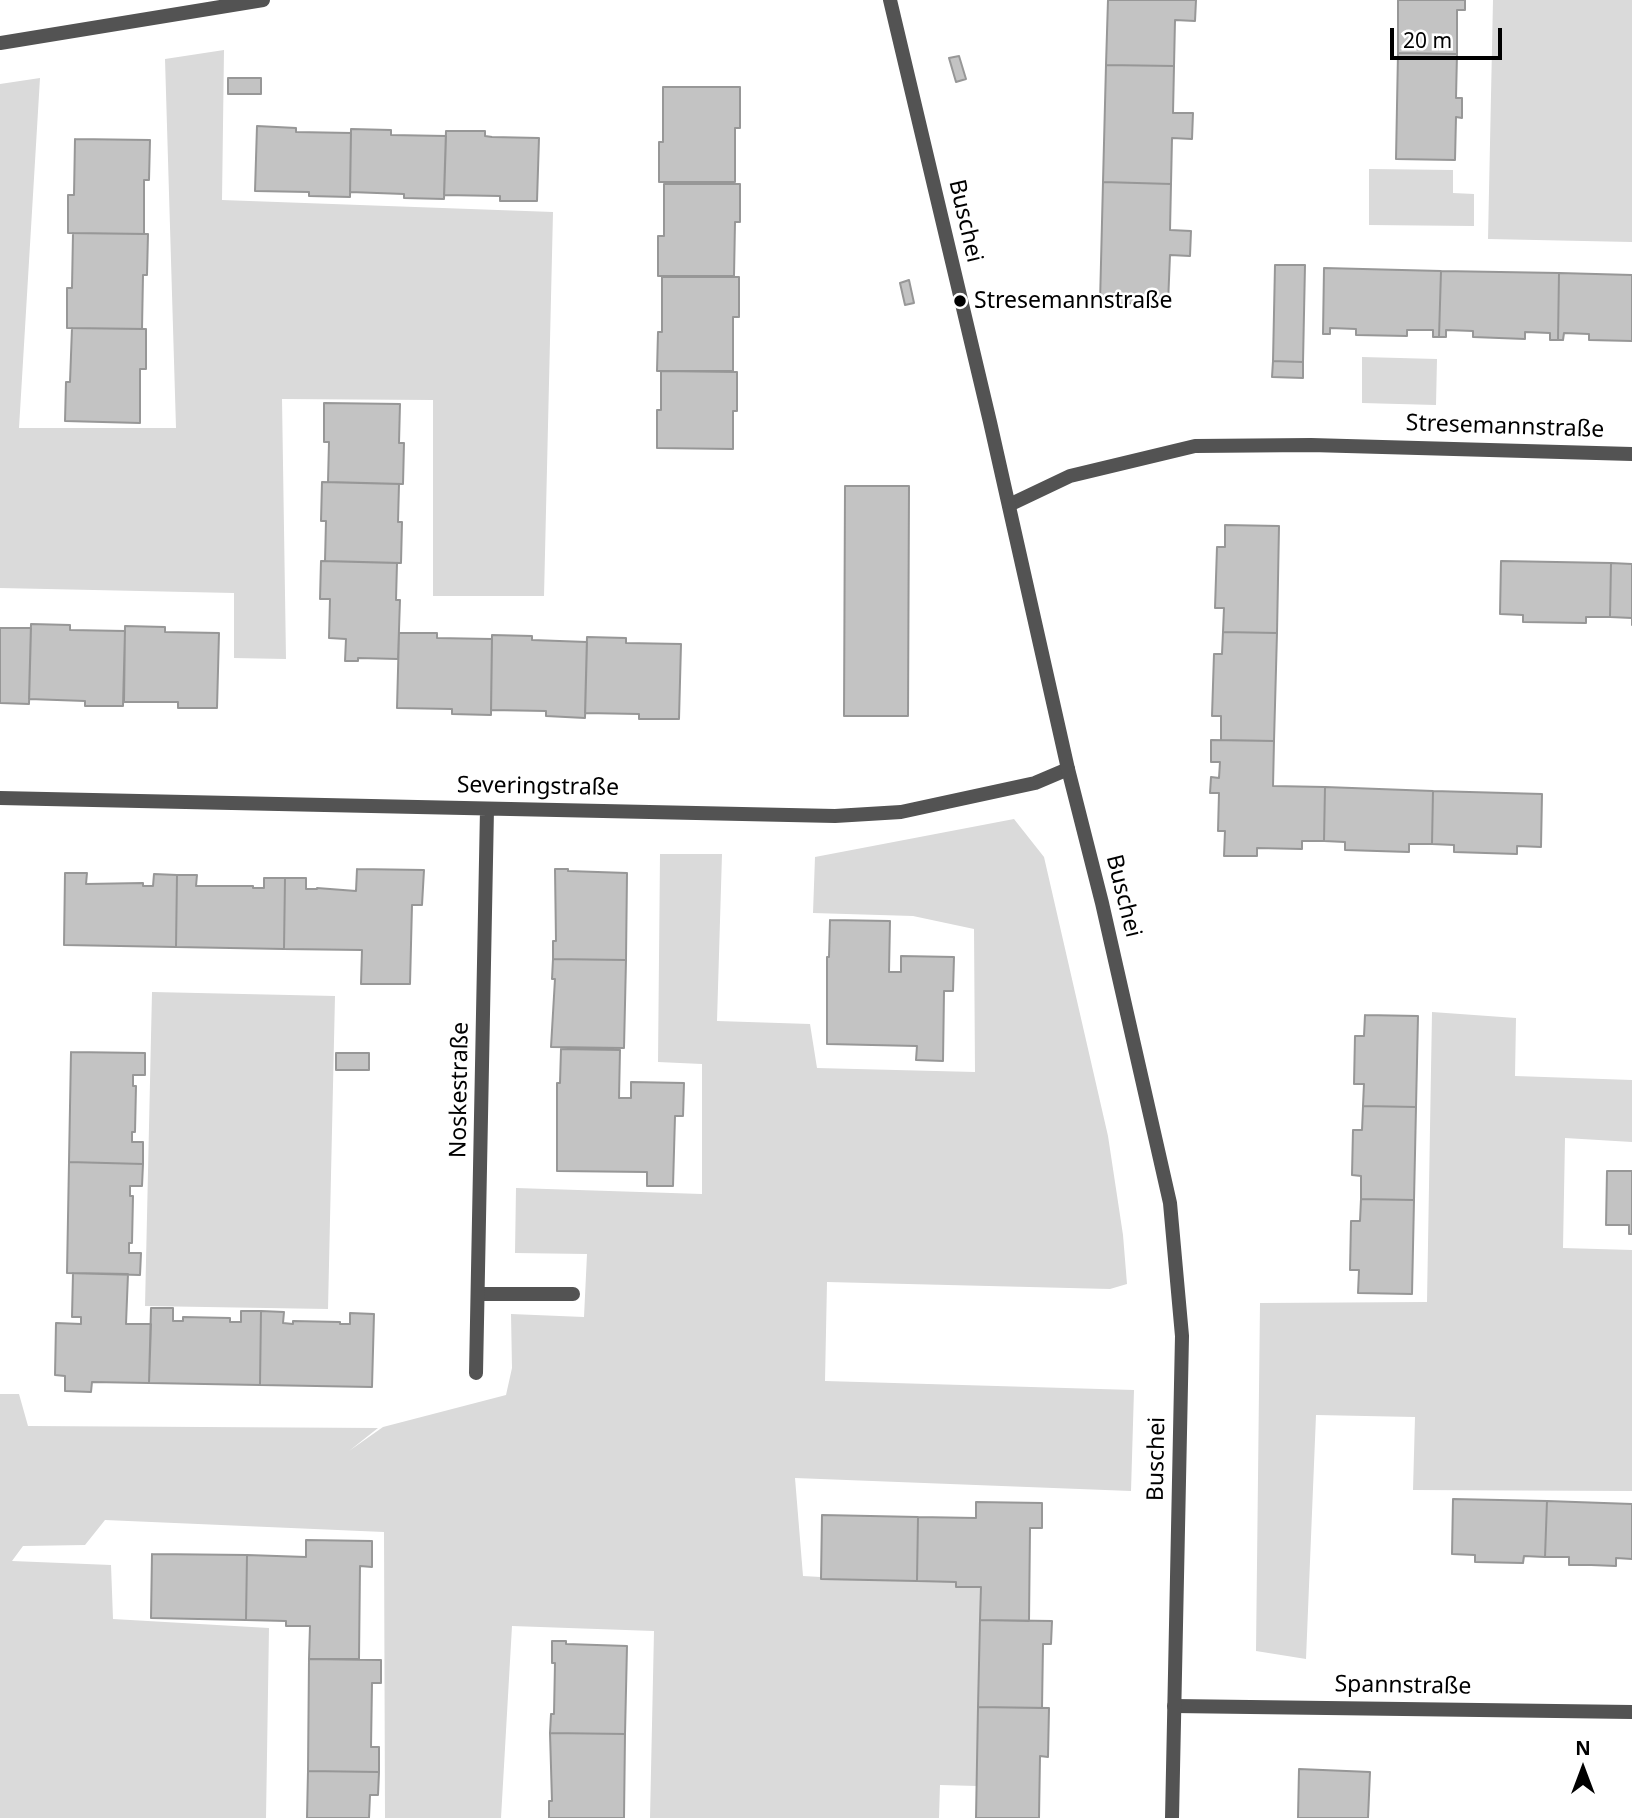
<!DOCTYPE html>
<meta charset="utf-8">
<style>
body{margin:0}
#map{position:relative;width:1632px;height:1818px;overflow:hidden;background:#fff;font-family:"Noto Sans",sans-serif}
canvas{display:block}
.north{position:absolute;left:1548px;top:1734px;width:70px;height:70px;-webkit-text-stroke:5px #fff;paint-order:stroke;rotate:0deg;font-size:19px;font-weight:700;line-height:28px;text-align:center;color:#000}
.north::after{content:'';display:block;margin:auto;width:24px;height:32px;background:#000;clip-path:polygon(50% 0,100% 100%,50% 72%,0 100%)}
.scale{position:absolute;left:1390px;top:28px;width:112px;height:32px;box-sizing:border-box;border:4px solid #000;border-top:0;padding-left:9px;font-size:21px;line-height:24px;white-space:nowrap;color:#000;-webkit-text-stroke:5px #fff;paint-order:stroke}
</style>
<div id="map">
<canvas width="1632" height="1818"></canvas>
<div class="north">N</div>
<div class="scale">20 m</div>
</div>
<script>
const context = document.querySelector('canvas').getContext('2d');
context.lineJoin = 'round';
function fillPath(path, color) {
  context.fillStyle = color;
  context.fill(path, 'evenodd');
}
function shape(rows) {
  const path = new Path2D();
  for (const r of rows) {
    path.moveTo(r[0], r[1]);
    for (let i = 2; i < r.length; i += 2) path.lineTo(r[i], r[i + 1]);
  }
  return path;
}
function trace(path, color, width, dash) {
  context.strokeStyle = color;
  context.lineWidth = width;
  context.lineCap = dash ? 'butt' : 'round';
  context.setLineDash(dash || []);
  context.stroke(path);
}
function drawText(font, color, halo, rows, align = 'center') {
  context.font = font + ' "Noto Sans",sans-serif';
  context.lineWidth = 5;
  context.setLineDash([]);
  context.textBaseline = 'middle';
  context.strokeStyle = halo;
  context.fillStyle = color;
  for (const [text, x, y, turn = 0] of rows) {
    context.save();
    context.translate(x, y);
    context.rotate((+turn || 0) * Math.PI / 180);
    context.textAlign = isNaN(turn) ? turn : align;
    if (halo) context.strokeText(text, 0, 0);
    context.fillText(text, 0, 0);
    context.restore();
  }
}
const green = shape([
 [1493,0,1632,0,1632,242,1488,239],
 [224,50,222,200,553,212,544,596,433,596,433,400,282,399,286,659,234,658,234,593,0,588,0,84,40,78,19,428,176,428,165,59],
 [1369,169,1453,170,1453,193,1474,194,1474,226,1369,225],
 [1362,357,1437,359,1436,405,1362,403],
 [1014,819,1044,857,1108,1136,1123,1235,1127,1284,1110,1289,827,1282,825,1381,1134,1390,1131,1491,795,1478,803,1576,874,1580,956,1582,957,1587,981,1587,977,1786,940,1785,939,1818,650,1818,654,1631,512,1626,501,1818,385,1818,384,1532,105,1520,85,1545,23,1546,12,1561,111,1565,113,1619,269,1628,266,1818,0,1818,0,1394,19,1394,28,1426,378,1428,349,1451,383,1427,506,1395,512,1368,511,1314,584,1317,587,1254,515,1253,516,1188,702,1194,702,1064,658,1062,660,854,722,854,717,1021,810,1024,817,1068,975,1072,974,929,913,916,813,913,815,857],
 [152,992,335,996,328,1309,145,1306],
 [1432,1012,1516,1018,1515,1076,1632,1080,1632,1142,1565,1138,1563,1248,1632,1250,1632,1491,1413,1490,1415,1417,1316,1415,1306,1659,1256,1651,1260,1303,1427,1302]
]);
const building = shape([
 [1108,0,1196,0,1195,21,1175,20,1174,66,1106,65,1108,0],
 [1398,0,1465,0,1465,10,1457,10,1457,54,1398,53,1398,0],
 [1398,53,1457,54,1456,98,1462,98,1462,118,1456,117,1455,160,1396,159,1398,53],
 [959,56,966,79,956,82,949,58,959,56],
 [1106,65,1174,66,1173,113,1193,113,1192,139,1172,138,1171,184,1103,182,1106,65],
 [228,78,261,78,261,94,228,94,228,78],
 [663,87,740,87,740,128,735,128,735,182,659,182,659,142,663,142,663,87],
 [257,126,296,128,296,132,351,133,350,197,309,196,309,192,255,191,257,126],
 [351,129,391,130,391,135,446,136,444,199,404,198,404,194,350,192,351,129],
 [446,131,485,131,485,136,492,137,539,138,537,201,500,201,500,196,444,195,446,131],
 [75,139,150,140,149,180,144,180,144,234,68,233,68,195,74,195,75,139],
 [1103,182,1171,184,1170,230,1191,231,1190,256,1170,255,1168,304,1100,303,1103,182],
 [664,184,740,184,740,222,735,222,734,276,658,276,658,236,664,236,664,184],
 [73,233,148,234,147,275,143,275,142,329,67,328,67,288,72,288,73,233],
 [1275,265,1305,265,1303,362,1273,361,1275,265],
 [1324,268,1441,271,1439,337,1433,337,1433,330,1407,330,1407,336,1356,335,1356,329,1330,328,1330,334,1323,334,1324,268],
 [1441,271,1559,273,1558,340,1550,340,1550,333,1525,332,1525,339,1473,337,1473,331,1446,330,1446,337,1439,337,1441,271],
 [1559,273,1632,275,1632,341,1589,340,1589,334,1564,333,1563,340,1558,340,1559,273],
 [662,277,739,277,739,317,733,317,733,371,657,371,658,332,662,332,662,277],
 [909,280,914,303,905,305,900,283,909,280],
 [72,328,146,329,146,369,140,369,140,423,65,421,66,382,70,382,72,328],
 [1273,361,1303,362,1303,378,1272,377,1273,361],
 [661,371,737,372,737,411,733,411,733,449,657,448,657,410,661,410,661,371],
 [324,403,400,404,399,443,404,443,403,484,328,482,329,442,324,442,324,403],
 [322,482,399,484,398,522,402,522,401,563,325,561,326,521,321,521,322,482],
 [845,486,909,486,908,716,844,716,845,486],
 [1225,525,1279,526,1277,633,1223,632,1224,608,1215,608,1217,547,1225,547,1225,525],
 [321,561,397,563,396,600,400,600,398,659,358,658,358,661,345,661,346,639,329,638,330,599,320,599,321,561],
 [1501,561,1611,563,1610,617,1586,617,1586,623,1523,622,1523,615,1500,614,1501,561],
 [1611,563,1632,564,1632,625,1632,618,1610,617,1611,563],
 [31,624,70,625,70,630,125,631,123,706,85,706,85,701,29,699,31,624],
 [125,626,165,627,165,632,219,633,217,708,178,708,178,702,124,702,125,626],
 [0,628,31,628,29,704,0,703,0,628],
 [1223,632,1277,633,1274,741,1221,740,1221,716,1212,716,1214,654,1222,654,1223,632],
 [399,633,437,633,437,638,492,639,491,715,452,714,452,709,397,708,399,633],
 [492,635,532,636,532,640,587,642,585,718,546,716,546,711,491,710,492,635],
 [587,637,626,638,626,643,681,644,679,719,639,719,639,714,585,713,587,637],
 [1211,740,1274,741,1273,786,1325,787,1324,841,1302,841,1302,849,1257,848,1257,856,1224,856,1225,831,1218,831,1219,793,1210,793,1211,777,1219,778,1220,762,1211,762,1211,740],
 [1325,787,1433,791,1432,844,1409,844,1409,852,1345,850,1345,842,1324,841,1325,787],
 [1433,791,1542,794,1541,847,1517,846,1517,854,1454,852,1454,845,1432,844,1433,791],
 [357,869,424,870,422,905,412,905,410,984,361,984,362,950,284,949,285,878,306,878,306,889,317,889,317,888,356,891,357,869],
 [555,869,568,869,568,871,627,873,626,960,553,959,553,941,556,941,555,869],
 [65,873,87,873,86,884,143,883,143,886,153,886,154,874,177,875,176,947,64,945,65,873],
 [177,875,197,875,196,886,253,886,253,888,264,888,264,878,285,878,284,949,176,947,177,875],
 [830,920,890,921,889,972,901,972,901,956,954,957,953,991,944,991,943,1061,916,1060,917,1046,827,1044,827,957,829,957,830,920],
 [553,959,626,960,624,1048,551,1047,555,979,552,979,553,959],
 [1365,1015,1418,1016,1416,1107,1363,1106,1364,1084,1354,1084,1355,1036,1364,1036,1365,1015],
 [561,1049,620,1050,619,1098,631,1098,631,1082,684,1083,683,1116,675,1116,673,1186,647,1186,647,1172,557,1171,557,1083,560,1083,561,1049],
 [71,1052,145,1053,145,1075,133,1075,133,1086,136,1086,135,1132,132,1132,132,1142,143,1142,143,1164,69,1162,71,1052],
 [336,1053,369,1053,369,1070,336,1070,336,1053],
 [1363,1106,1416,1107,1414,1200,1361,1199,1361,1176,1352,1175,1353,1130,1362,1130,1363,1106],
 [69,1162,143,1164,142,1186,130,1186,130,1196,133,1196,132,1243,129,1243,129,1253,141,1253,140,1275,67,1273,69,1162],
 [1607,1171,1632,1171,1632,1234,1629,1234,1629,1225,1606,1225,1607,1171],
 [1361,1199,1414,1200,1412,1294,1358,1293,1359,1270,1350,1270,1351,1221,1360,1221,1361,1199],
 [73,1273,128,1274,126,1324,151,1324,149,1383,92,1382,91,1392,65,1391,65,1376,55,1375,56,1323,81,1324,81,1317,72,1317,73,1273],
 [151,1308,173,1308,173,1321,183,1321,183,1317,230,1318,230,1322,241,1322,241,1311,261,1311,260,1385,149,1383,151,1308],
 [261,1311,284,1312,283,1323,293,1324,293,1321,340,1322,340,1324,350,1324,350,1313,374,1314,372,1387,260,1385,261,1311],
 [1453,1499,1547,1501,1545,1557,1524,1556,1523,1563,1475,1562,1475,1555,1452,1554,1453,1499],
 [1547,1501,1632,1504,1632,1559,1616,1558,1616,1566,1591,1565,1569,1565,1569,1557,1545,1557,1547,1501],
 [976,1502,1042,1503,1042,1528,1030,1528,1029,1621,980,1620,981,1587,956,1587,956,1582,917,1581,918,1517,976,1518,976,1502],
 [822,1515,918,1517,917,1581,821,1579,822,1515],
 [306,1540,372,1541,372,1567,360,1566,359,1659,309,1659,310,1626,286,1626,286,1621,246,1620,247,1555,306,1557,306,1540],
 [152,1554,247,1555,246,1620,151,1618,152,1554],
 [980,1620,1052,1621,1051,1644,1043,1644,1042,1708,978,1707,980,1620],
 [552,1641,566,1641,566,1644,627,1646,625,1734,550,1733,551,1714,554,1714,555,1663,552,1663,552,1641],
 [309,1659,381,1660,381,1683,372,1683,371,1747,379,1747,379,1772,308,1771,309,1659],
 [978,1707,1049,1708,1048,1757,1040,1756,1039,1818,976,1818,978,1707],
 [550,1733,625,1734,624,1818,549,1818,549,1801,552,1801,550,1733],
 [1299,1769,1370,1772,1368,1818,1298,1818,1299,1769],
 [308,1771,379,1772,378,1795,370,1795,369,1818,307,1818,308,1771]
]);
const service = shape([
 [479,1294,573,1294]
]);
const minor = shape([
 [1009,505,1070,476,1195,446,1311,445,1632,454],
 [0,798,835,816,901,812,1035,783,1068,769],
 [476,1373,487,809],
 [1174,1706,1632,1712]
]);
const tertiary = shape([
 [890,0,990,422,1068,769,1102,903,1170,1203,1182,1336,1172,1818],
 [0,43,263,0]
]);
const markers = [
 [960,301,7,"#000"]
];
const streetNames = [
 ["Buschei",965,221,77],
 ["Stresemannstraße",1505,427,2],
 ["Severingstraße",538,787,1],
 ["Buschei",1123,896,76],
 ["Noskestraße",460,1090,-89],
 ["Buschei",1157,1459,-89],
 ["Spannstraße",1403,1686,1]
];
const poiNames = [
 ["Stresemannstraße",974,301]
];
fillPath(green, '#dadada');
fillPath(building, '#c3c3c3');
trace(building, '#979797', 2);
trace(service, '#535353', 14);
trace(minor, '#535353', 14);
trace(tertiary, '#535353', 14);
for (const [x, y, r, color] of markers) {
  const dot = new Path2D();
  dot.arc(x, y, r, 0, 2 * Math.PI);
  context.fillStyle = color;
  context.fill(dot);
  trace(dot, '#fff', 2.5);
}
drawText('23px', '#000', '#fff', streetNames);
drawText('23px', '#000', '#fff', poiNames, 'left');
</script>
